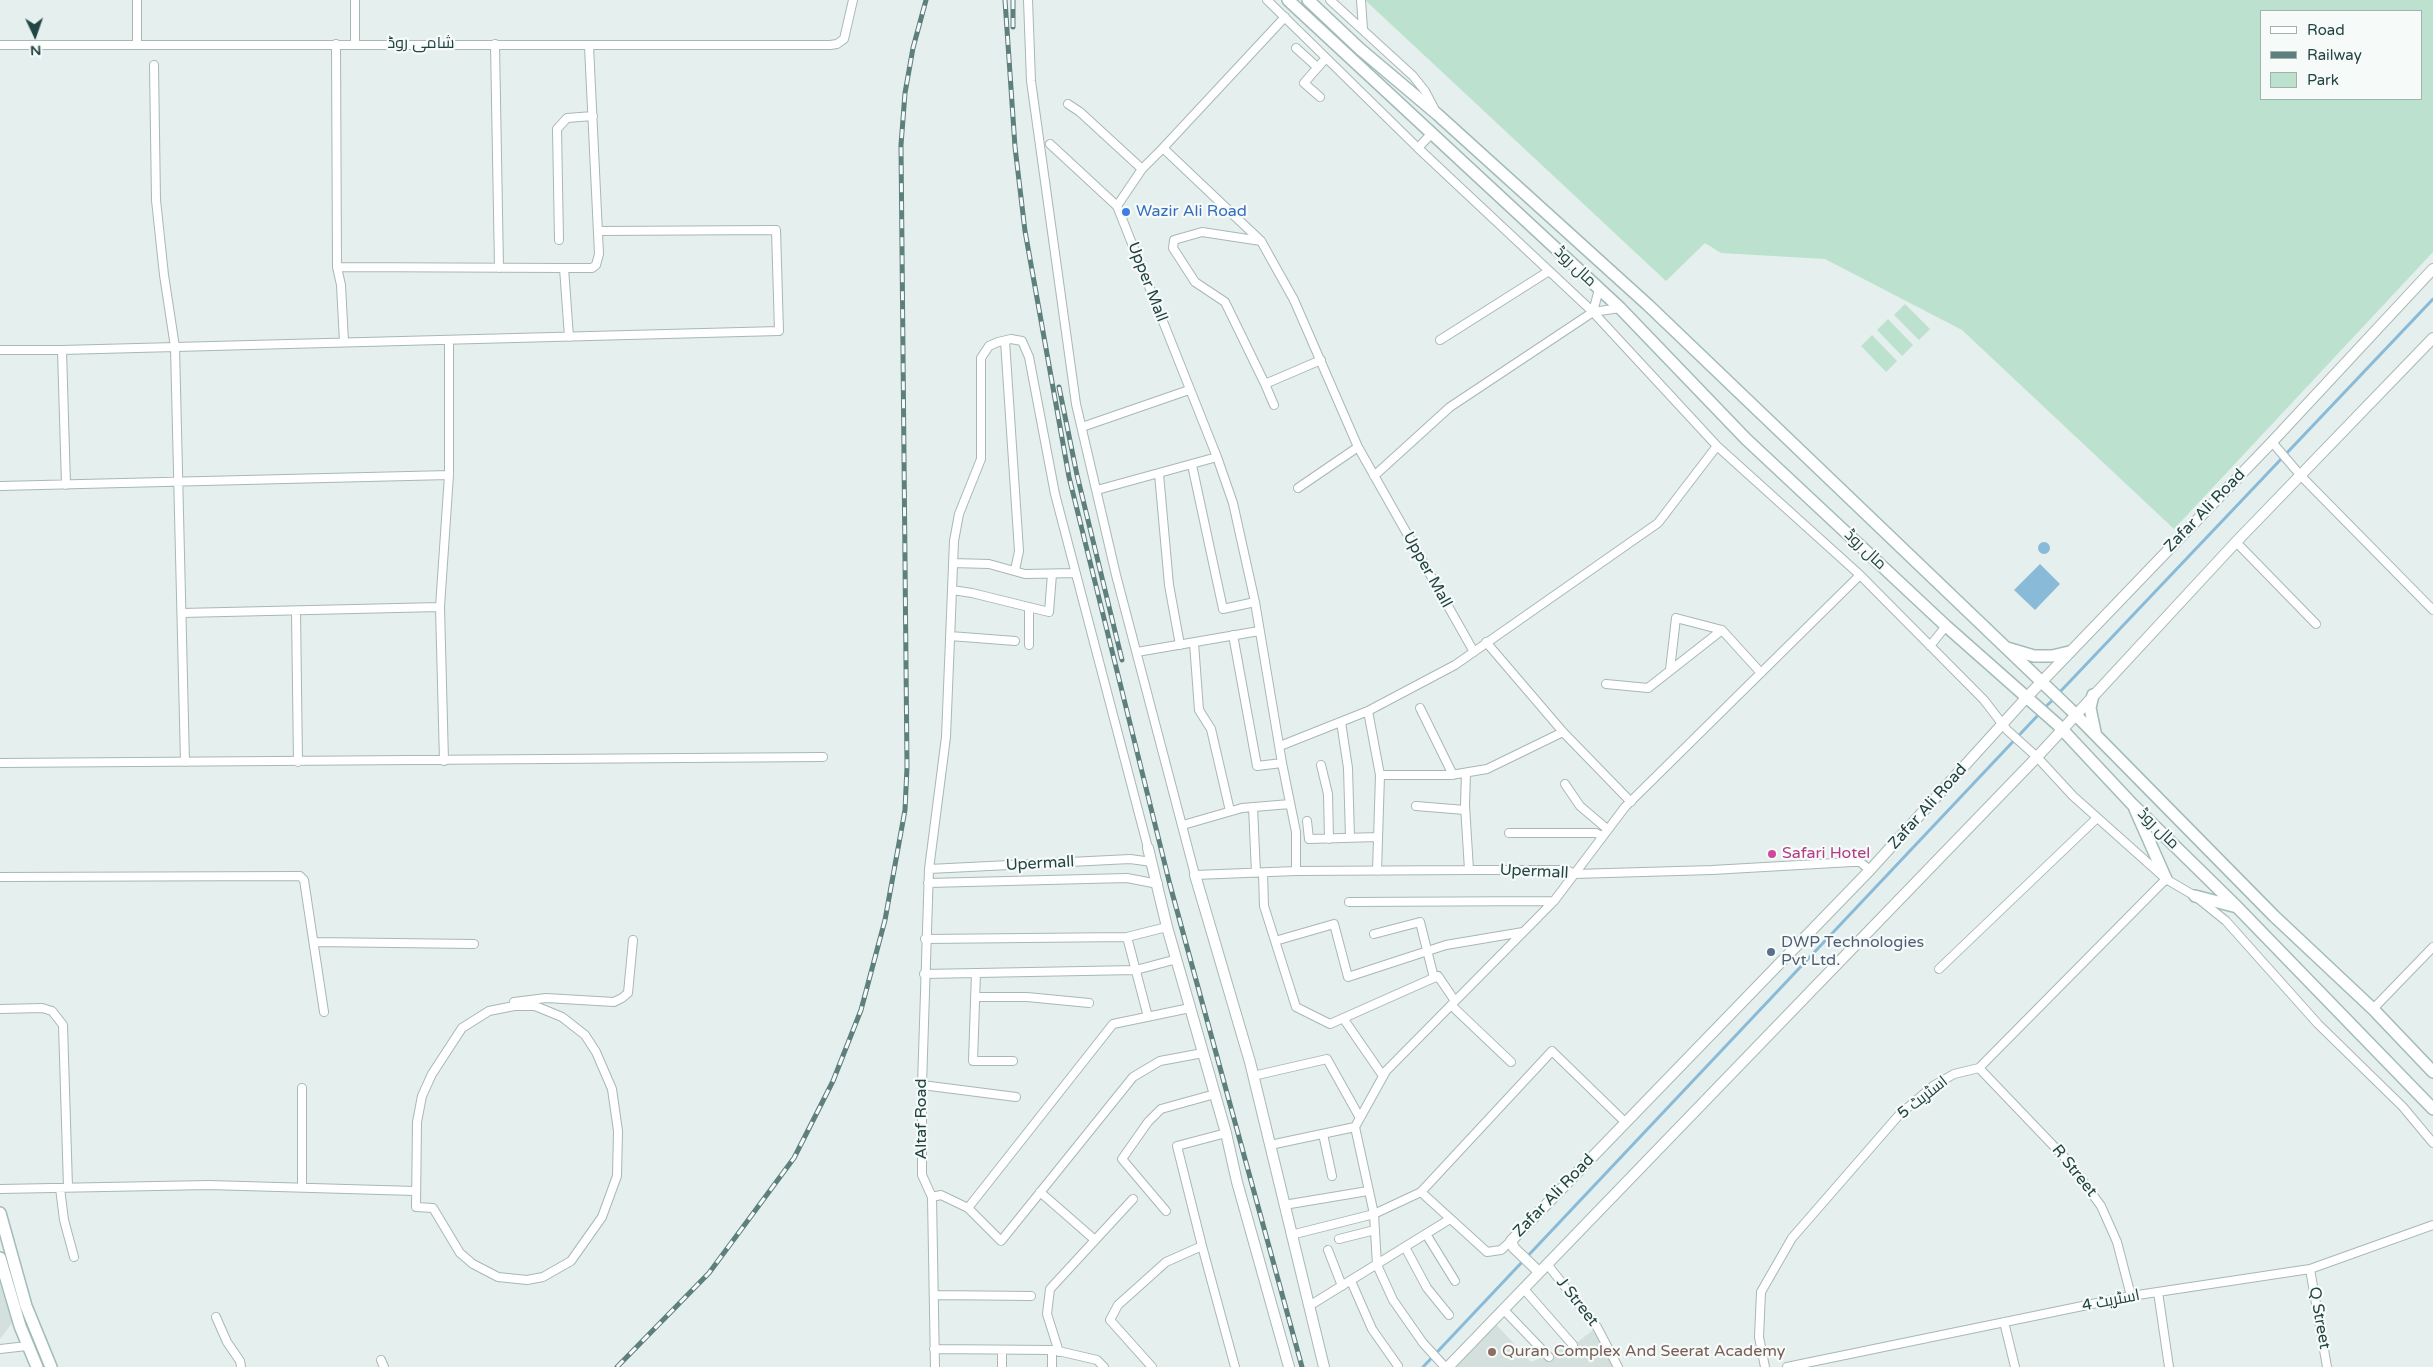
<!DOCTYPE html>
<meta charset="utf-8">
<style>
body{margin:0}
#map{position:relative;width:2433px;height:1367px;overflow:hidden;background:#e5efed;font-family:"Varela Round",sans-serif}
canvas{display:block}
.legend{position:absolute;left:2260px;top:10px;width:162px;height:90px;box-sizing:border-box;background:#f6fbfa;border:1px solid #a1b2b0;margin:0;padding:6px 9px;list-style:none;font-size:15px;color:#224442}
.legend li{display:flex;align-items:center;gap:10px;height:25px}
.legend b{width:25px;border:1px solid #a1b2b0}
.north{position:absolute;left:10px;top:10px;width:50px;height:50px;-webkit-text-stroke:4px #f6fbfa;paint-order:stroke;rotate:177deg;font-size:14px;font-weight:700;line-height:20px;text-align:center;color:#224442}
.north::after{content:'';display:block;margin:auto;width:18px;height:22px;background:#224442;clip-path:polygon(50% 0,100% 100%,50% 72%,0 100%)}
</style>
<div id="map">
<canvas width="2433" height="1367"></canvas>
<ul class="legend">
<li><b style="height:6px;background:#fff"></b>Road</li>
<li><b style="height:6px;background:#5d7f7d"></b>Railway</li>
<li><b style="height:14px;background:#bce2cf"></b>Park</li>
</ul>
<div class="north">N</div>
</div>
<script>
const context = document.querySelector('canvas').getContext('2d');
context.lineJoin = 'round';
function fillPath(path, color) {
  context.fillStyle = color;
  context.fill(path, 'evenodd');
}
function shape(rows) {
  const path = new Path2D();
  for (const r of rows) {
    if (r.length === 3) {
      path.moveTo(r[0] + r[2], r[1]);
      path.arc(r[0], r[1], r[2], 0, 2 * Math.PI);
      continue;
    }
    path.moveTo(r[0], r[1]);
    for (let i = 2; i < r.length; i += 2) path.lineTo(r[i], r[i + 1]);
  }
  return path;
}
function trace(path, color, width, dash) {
  context.strokeStyle = color;
  context.lineWidth = width;
  context.lineCap = dash ? 'butt' : 'round';
  context.setLineDash(dash || []);
  context.stroke(path);
}
function drawText(font, color, halo, rows, align = 'center') {
  context.font = font + ' "Varela Round",Cairo,sans-serif';
  context.lineWidth = 4.5;
  context.setLineDash([]);
  context.textBaseline = 'middle';
  context.strokeStyle = halo;
  context.fillStyle = color;
  for (const [text, x, y, turn = 0] of rows) {
    context.save();
    context.translate(x, y);
    context.rotate((+turn || 0) * Math.PI / 180);
    context.textAlign = isNaN(turn) ? turn : align;
    if (halo) context.strokeText(text, 0, 0);
    context.fillText(text, 0, 0);
    context.restore();
  }
}
const built = shape([
 [0,1284,12,1323,0,1339],
 [1492,1320,1531,1362,1579,1341,1597,1327,1618,1367,1448,1367]
]);
const green = shape([
 [1365,0,2433,0,2433,252,2174,529,1962,330,1825,259,1721,253,1705,243,1666,281],
 [2262,11,2422,11,2422,99,2262,99],
 [1905,304,1930,329,1919,340,1894,315],
 [1888,319,1913,345,1902,356,1877,330],
 [1872,335,1897,361,1886,372,1861,346]
]);
const water = shape([
 [2044,548,6],
 [2040,564,2060,584,2035,610,2014,590]
]);
const stream = shape([
 [2058,694,2433,299],
 [2044,708,2054,699],
 [1423,1367,2040,713]
]);
const minor = shape([
 [137,0,137,44],
 [355,0,355,45],
 [1028,0,1031,81,1076,404,1116,575,1195,875,1296,871,1469,870,1567,870,1574,874,1712,870,1852,862,1860,862,1870,870],
 [1267,0,1418,148,1432,133],
 [1330,0,1413,76,1425,91,1434,108],
 [1361,0,1363,29],
 [336,44,337,267,564,268],
 [495,44,499,268],
 [0,45,830,45,837,44,844,39,853,0],
 [1296,48,1317,67],
 [154,65,156,200,164,275,175,347,185,762],
 [1320,97,1304,83,1326,58],
 [1068,104,1080,112,1142,169],
 [1050,144,1117,206],
 [1163,148,1285,17],
 [1418,148,1593,312,1717,446,1860,575,1984,700,2007,730,2037,757,2073,796,2166,879,2195,896,2226,921,2318,1024,2403,1107,2433,1143],
 [559,240,557,129,567,118,593,116],
 [1261,241,1202,232,1174,240,1173,248,1195,282,1225,302,1265,384,1321,360],
 [337,267,341,285,344,342],
 [1593,312,1599,289],
 [569,337,564,268,592,268,596,265,599,254,589,46],
 [1440,340,1549,271],
 [1005,341,1019,551,1015,570],
 [0,350,62,350,779,331,776,230,598,231],
 [62,350,66,485],
 [1265,384,1274,405],
 [1082,427,1189,390],
 [2272,442,2301,476,2433,610],
 [1192,465,1223,609,1255,602],
 [1159,474,1169,585,1180,645],
 [1374,476,1450,407,1593,312,1620,308],
 [0,486,449,475],
 [1298,488,1358,447],
 [1097,490,1217,457],
 [2236,542,2316,624],
 [953,563,989,564,1025,574,1075,573],
 [952,590,972,593,1049,612,1052,574],
 [296,611,298,762],
 [182,613,440,607],
 [1233,635,1257,766,1282,763],
 [950,636,1015,641],
 [1486,642,1563,732,1631,802],
 [1194,643,1199,710,1211,729,1230,811],
 [1029,645,1029,607],
 [1930,646,1946,626],
 [1137,652,1259,631],
 [1670,670,1676,618,1722,630,1761,673],
 [1606,684,1648,688,1722,630],
 [1420,708,1453,775],
 [1368,711,1380,775,1377,871],
 [1341,722,1348,768,1350,838],
 [1280,746,1368,711,1455,665,1658,523,1717,446],
 [444,761,440,607,449,475,449,341],
 [0,763,823,757],
 [1321,765,1328,794,1329,839],
 [1466,773,1465,805,1469,870],
 [1380,775,1451,775,1487,769,1563,732],
 [1565,784,1580,806,1607,829],
 [1416,806,1465,810],
 [1253,807,1256,873],
 [1307,821,1309,839,1378,837],
 [1183,825,1242,808,1290,804],
 [1509,833,1596,833,1602,836],
 [929,869,1130,859,1152,862],
 [1296,871,1296,832,1282,763,1255,602,1233,503,1217,457,1117,206,1142,169,1163,148,1261,241,1294,300,1358,447,1474,652],
 [1263,873,1264,906,1296,1007,1330,1024,1438,976,1455,1001],
 [0,877,300,876,304,880,324,1012],
 [928,883,1127,878,1158,884],
 [1349,902,1554,901],
 [1374,934,1420,922,1434,978],
 [1127,937,1148,1017],
 [925,939,1127,937,1167,927],
 [1275,941,1334,924,1348,977,1446,945,1523,932],
 [314,942,474,944],
 [1939,969,2097,818],
 [976,973,973,1061,1013,1061],
 [924,974,1136,970,1177,959],
 [975,997,1027,997,1089,1003],
 [514,1002,546,998,614,1002,622,998,628,993,633,940],
 [1451,1005,1511,1062],
 [514,1006,535,1006,562,1017,585,1035,596,1052,612,1089,618,1131,617,1176,602,1217,571,1261,543,1277,527,1280,498,1277,473,1264,460,1253,433,1208,416,1207,417,1122,422,1096,432,1074,462,1028,489,1011,514,1006],
 [0,1009,42,1008,52,1011,63,1025,68,1187],
 [2373,1009,2433,947],
 [1343,1018,1383,1076],
 [1979,1068,2068,1161,2101,1206,2117,1242,2131,1296],
 [1253,1076,1327,1059,1360,1118],
 [922,1085,1016,1097],
 [302,1088,302,1187],
 [1323,1134,1332,1176],
 [1270,1145,1355,1127],
 [60,1188,64,1220,74,1257],
 [0,1189,209,1185,415,1191],
 [1040,1192,1095,1240],
 [1421,1192,1552,1051,1625,1122],
 [932,1197,941,1195,968,1208,1113,1024,1190,1008],
 [1284,1205,1368,1191],
 [968,1208,1001,1241,1133,1077,1160,1061,1203,1053],
 [1166,1211,1122,1159,1148,1122,1161,1109,1215,1094],
 [1426,1234,1455,1281],
 [1291,1235,1374,1214,1421,1192,1487,1252,1501,1250,1511,1241],
 [1339,1239,1375,1230],
 [1202,1246,1177,1146,1226,1133],
 [1405,1247,1427,1288,1449,1315],
 [1328,1250,1342,1286],
 [1547,1264,1597,1327,1618,1367],
 [2310,1269,2327,1367],
 [1351,1281,1372,1329,1398,1366],
 [1523,1288,1573,1345],
 [2158,1292,2169,1367],
 [934,1295,1031,1296],
 [1309,1306,1450,1219],
 [1503,1309,1549,1357],
 [216,1317,227,1342,240,1361,241,1367],
 [2004,1322,2015,1367],
 [0,1349,27,1346],
 [934,1349,1052,1350,1052,1367],
 [1054,1350,1097,1360,1104,1367],
 [1059,1352,1047,1314,1050,1289,1133,1199],
 [381,1360,384,1367],
 [935,1367,932,1197,922,1175,922,1085,929,869,946,737,954,541,959,514,981,459,981,358,989,346,998,342,1011,339,1022,341,1029,357,1055,494,1148,848],
 [1002,1367,1002,1350],
 [1152,1367,1110,1320,1118,1305,1166,1262,1202,1246,1235,1367],
 [1445,1367,1423,1343,1393,1300,1377,1265,1374,1214,1355,1127,1386,1071,1554,901,1625,807,1860,575],
 [1765,1367,1759,1337,1761,1292,1792,1238,1899,1115,1933,1086,1954,1074,1979,1068,2166,879],
 [1787,1367,2131,1296,2310,1269,2433,1225]
]);
const tertiary = shape([
 [1148,848,1167,927,1226,1133,1237,1182,1289,1367],
 [1195,875,1250,1062,1324,1367],
 [1539,1272,1514,1248,1511,1241,1870,870,2026,698,2272,442,2433,269],
 [1448,1367,2037,757,2236,542,2433,338]
]);
const secondary = shape([
 [1288,0,1620,308,1746,439,1946,626,2058,725,2132,804,2238,908,2433,1109],
 [1308,0,1360,49,1437,114,1648,305,2070,709,2274,916,2373,1009,2433,1072],
 [2007,648,2034,656,2052,656,2069,652],
 [2093,695,2090,708,2095,732],
 [2135,809,2166,879],
 [2195,896,2237,907],
 [0,1213,26,1306,51,1367],
 [0,1258,20,1326,37,1367]
]);
const rail = shape([
 [1005,0,1015,147,1025,231,1069,477,1170,885,1302,1367],
 [1013,0,1013,27],
 [1059,387,1077,475,1122,660],
 [617,1367,709,1273,794,1158,833,1081,861,1010,885,920,905,810,907,767,901,145,905,93,913,48,926,0]
]);
const markers = [
 [1126,212,5,"#3f7fe0"],
 [1772,854,5,"#d1479c"],
 [1771,952,5,"#5c6f8a"],
 [1492,1352,5,"#8d6e63"]
];
const streetNames = [
 ["شامی روڈ",421,44],
 ["مال روڈ",1575,267,43],
 ["Upper Mall",1147,282,69],
 ["Zafar Ali Road",2205,511,-46],
 ["مال روڈ",1865,550,43],
 ["Upper Mall",1427,570,61],
 ["Zafar Ali Road",1928,807,-48],
 ["مال روڈ",2158,829,44],
 ["Upermall",1040,864,-3],
 ["Upermall",1534,872,3],
 ["اسٹریٹ 5",1923,1098,-38],
 ["Altaf Road",922,1119,-90],
 ["R Street",2074,1171,51],
 ["Zafar Ali Road",1554,1196,-46],
 ["اسٹریٹ 4",2111,1301,-11],
 ["J Street",1577,1302,52],
 ["Q Street",2319,1318,80]
];
const shopNames = [
 ["Wazir Ali Road",1136,212]
];
const hotelNames = [
 ["Safari Hotel",1782,854]
];
const serviceNames = [
 ["DWP Technologies",1781,943],
 ["Pvt Ltd.",1781,961]
];
const educationNames = [
 ["Quran Complex And Seerat Academy",1502,1352]
];
fillPath(built, '#d3e0de');
fillPath(green, '#bce2cf');
fillPath(water, '#89bbd9');
trace(stream, '#89bbd9', 3);
trace(minor, '#a7b8b6', 10);
trace(tertiary, '#a7b8b6', 12);
trace(secondary, '#a2bcba', 14);
trace(minor, '#fff', 8);
trace(tertiary, '#fff', 10);
trace(secondary, '#fff', 11);
trace(rail, '#5d7f7d', 5);
trace(rail, '#f6fbfa', 3, [9]);
for (const [x, y, r, color] of markers) {
  const dot = new Path2D();
  dot.arc(x, y, r, 0, 2 * Math.PI);
  context.fillStyle = color;
  context.fill(dot);
  trace(dot, '#f6fbfa', 2);
}
drawText('16px', '#224442', '#f6fbfa', streetNames);
drawText('16px', '#366cbe', '#f6fbfa', shopNames, 'left');
drawText('16px', '#b23c85', '#f6fbfa', hotelNames, 'left');
drawText('16px', '#4e5e75', '#f6fbfa', serviceNames, 'left');
drawText('16px', '#785e54', '#f6fbfa', educationNames, 'left');
</script>
